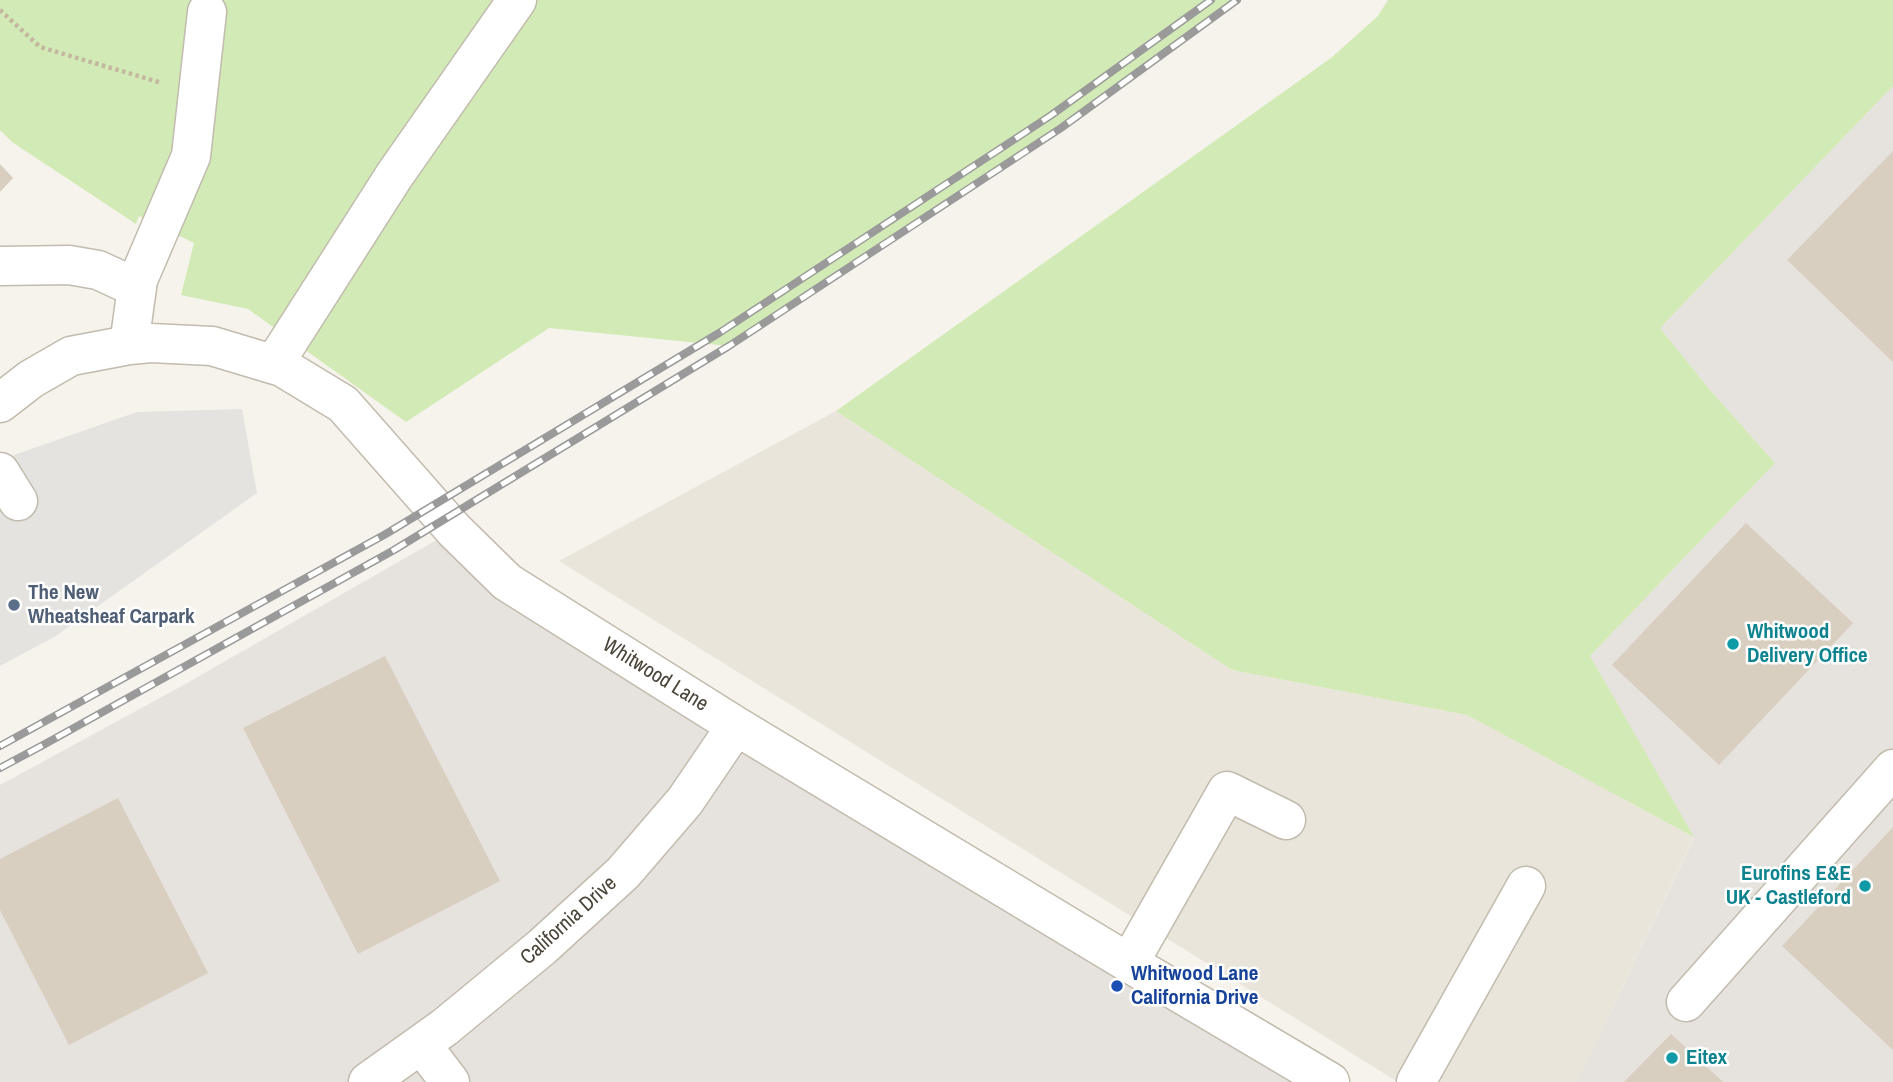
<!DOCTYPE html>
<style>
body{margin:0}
canvas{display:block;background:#f6f3ec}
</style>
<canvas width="1893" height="1082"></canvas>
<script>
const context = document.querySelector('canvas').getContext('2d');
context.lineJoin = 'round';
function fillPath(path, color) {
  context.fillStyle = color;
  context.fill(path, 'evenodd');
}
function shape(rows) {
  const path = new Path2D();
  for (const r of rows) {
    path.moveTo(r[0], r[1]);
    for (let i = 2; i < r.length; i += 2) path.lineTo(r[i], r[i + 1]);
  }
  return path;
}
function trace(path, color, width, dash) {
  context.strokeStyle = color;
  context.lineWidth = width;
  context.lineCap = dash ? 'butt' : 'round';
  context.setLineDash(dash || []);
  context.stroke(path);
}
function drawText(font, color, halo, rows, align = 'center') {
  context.font = font + ' "Archivo Narrow",sans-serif';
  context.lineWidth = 5;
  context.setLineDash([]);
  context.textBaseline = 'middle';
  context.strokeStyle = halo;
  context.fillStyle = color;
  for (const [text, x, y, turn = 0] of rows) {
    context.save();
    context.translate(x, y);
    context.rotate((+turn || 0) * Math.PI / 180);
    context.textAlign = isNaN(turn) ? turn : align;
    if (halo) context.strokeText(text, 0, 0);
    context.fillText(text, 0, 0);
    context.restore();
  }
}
const residential = shape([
 [836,411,1232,670,1467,715,1694,837,1577,1082,1398,1082,559,561]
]);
const industrial = shape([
 [1893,86,1893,1082,1577,1082,1694,838,1590,656,1775,463,1710,390,1660,328],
 [454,530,1330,1082,0,1082,0,785,180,687]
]);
const green = shape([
 [0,0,1231,0,1061,128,729,346,549,328,406,422,248,309,181,295,194,243,139,216,136,224,12,142,0,130],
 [1388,0,1893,0,1893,86,1660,328,1710,390,1775,463,1590,656,1694,837,1467,715,1232,670,836,411,1331,58,1378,16]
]);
const parking = shape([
 [242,409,257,493,56,636,0,666,0,470,14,455,137,412]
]);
const building = shape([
 [1893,151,1893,362,1787,260],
 [0,164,13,178,0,192],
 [1746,523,1853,623,1719,765,1612,665],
 [385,656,500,881,358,954,243,728],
 [118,798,208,973,69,1045,0,910,0,859],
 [1893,827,1893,1050,1782,946],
 [1671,1034,1723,1082,1624,1082]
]);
const path = shape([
 [0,10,40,47,162,83]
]);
const minor = shape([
 [0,266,69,265,98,270,137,288],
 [129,345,138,280,191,156,207,12],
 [274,364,394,176,517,0],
 [0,403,31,379,71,356,129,345,151,343,212,346,282,367,343,404,454,530,507,582,736,726,1129,963,1330,1082],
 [0,472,18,501],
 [1129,963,1227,791,1286,820],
 [1686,1002,1893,769],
 [421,1044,450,1082],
 [368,1082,445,1027,542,947,623,873,685,801,736,726],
 [1416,1082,1526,886]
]);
const rail = shape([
 [0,746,384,535,719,333,1050,116,1211,0],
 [0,768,45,744,394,550,729,346,1061,128,1237,0]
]);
const markers = [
 [14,605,7,"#5c6f8a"],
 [1733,644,7,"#0f9aa8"],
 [1865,886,7,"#0f9aa8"],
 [1117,986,7,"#1a4fb4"],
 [1672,1058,7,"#0f9aa8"]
];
const serviceNames = [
 ["The New",28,593],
 ["Wheatsheaf Carpark",28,617]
];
const cultureNames = [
 ["Whitwood",1747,632],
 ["Delivery Office",1747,656],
 ["Eurofins E&E",1851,874,"right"],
 ["UK - Castleford",1851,898,"right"],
 ["Eitex",1686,1058]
];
const streetNames = [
 ["Whitwood Lane",655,675,32],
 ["California Drive",569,921,-42]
];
const transitNames = [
 ["Whitwood Lane",1131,974],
 ["California Drive",1131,998]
];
fillPath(residential, '#eae5da');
fillPath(industrial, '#e6e2dd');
fillPath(green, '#d2eab5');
fillPath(parking, '#e5e3e0');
fillPath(building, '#d8cfc1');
trace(minor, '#c2bbae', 41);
trace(path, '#c4b79f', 4.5, [3.5, 3.5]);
trace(minor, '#fff', 38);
trace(rail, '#9a9a9a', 8);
trace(rail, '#fff', 5, [16]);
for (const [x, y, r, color] of markers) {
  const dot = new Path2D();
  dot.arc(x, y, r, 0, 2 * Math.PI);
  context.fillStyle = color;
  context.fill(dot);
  trace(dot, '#fff', 2.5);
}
drawText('bold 21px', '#4e5e75', '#fff', serviceNames, 'left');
drawText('bold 21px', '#0d838f', '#fff', cultureNames, 'left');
drawText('21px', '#4b4439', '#fff', streetNames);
drawText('bold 21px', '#164399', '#fff', transitNames, 'left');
</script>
